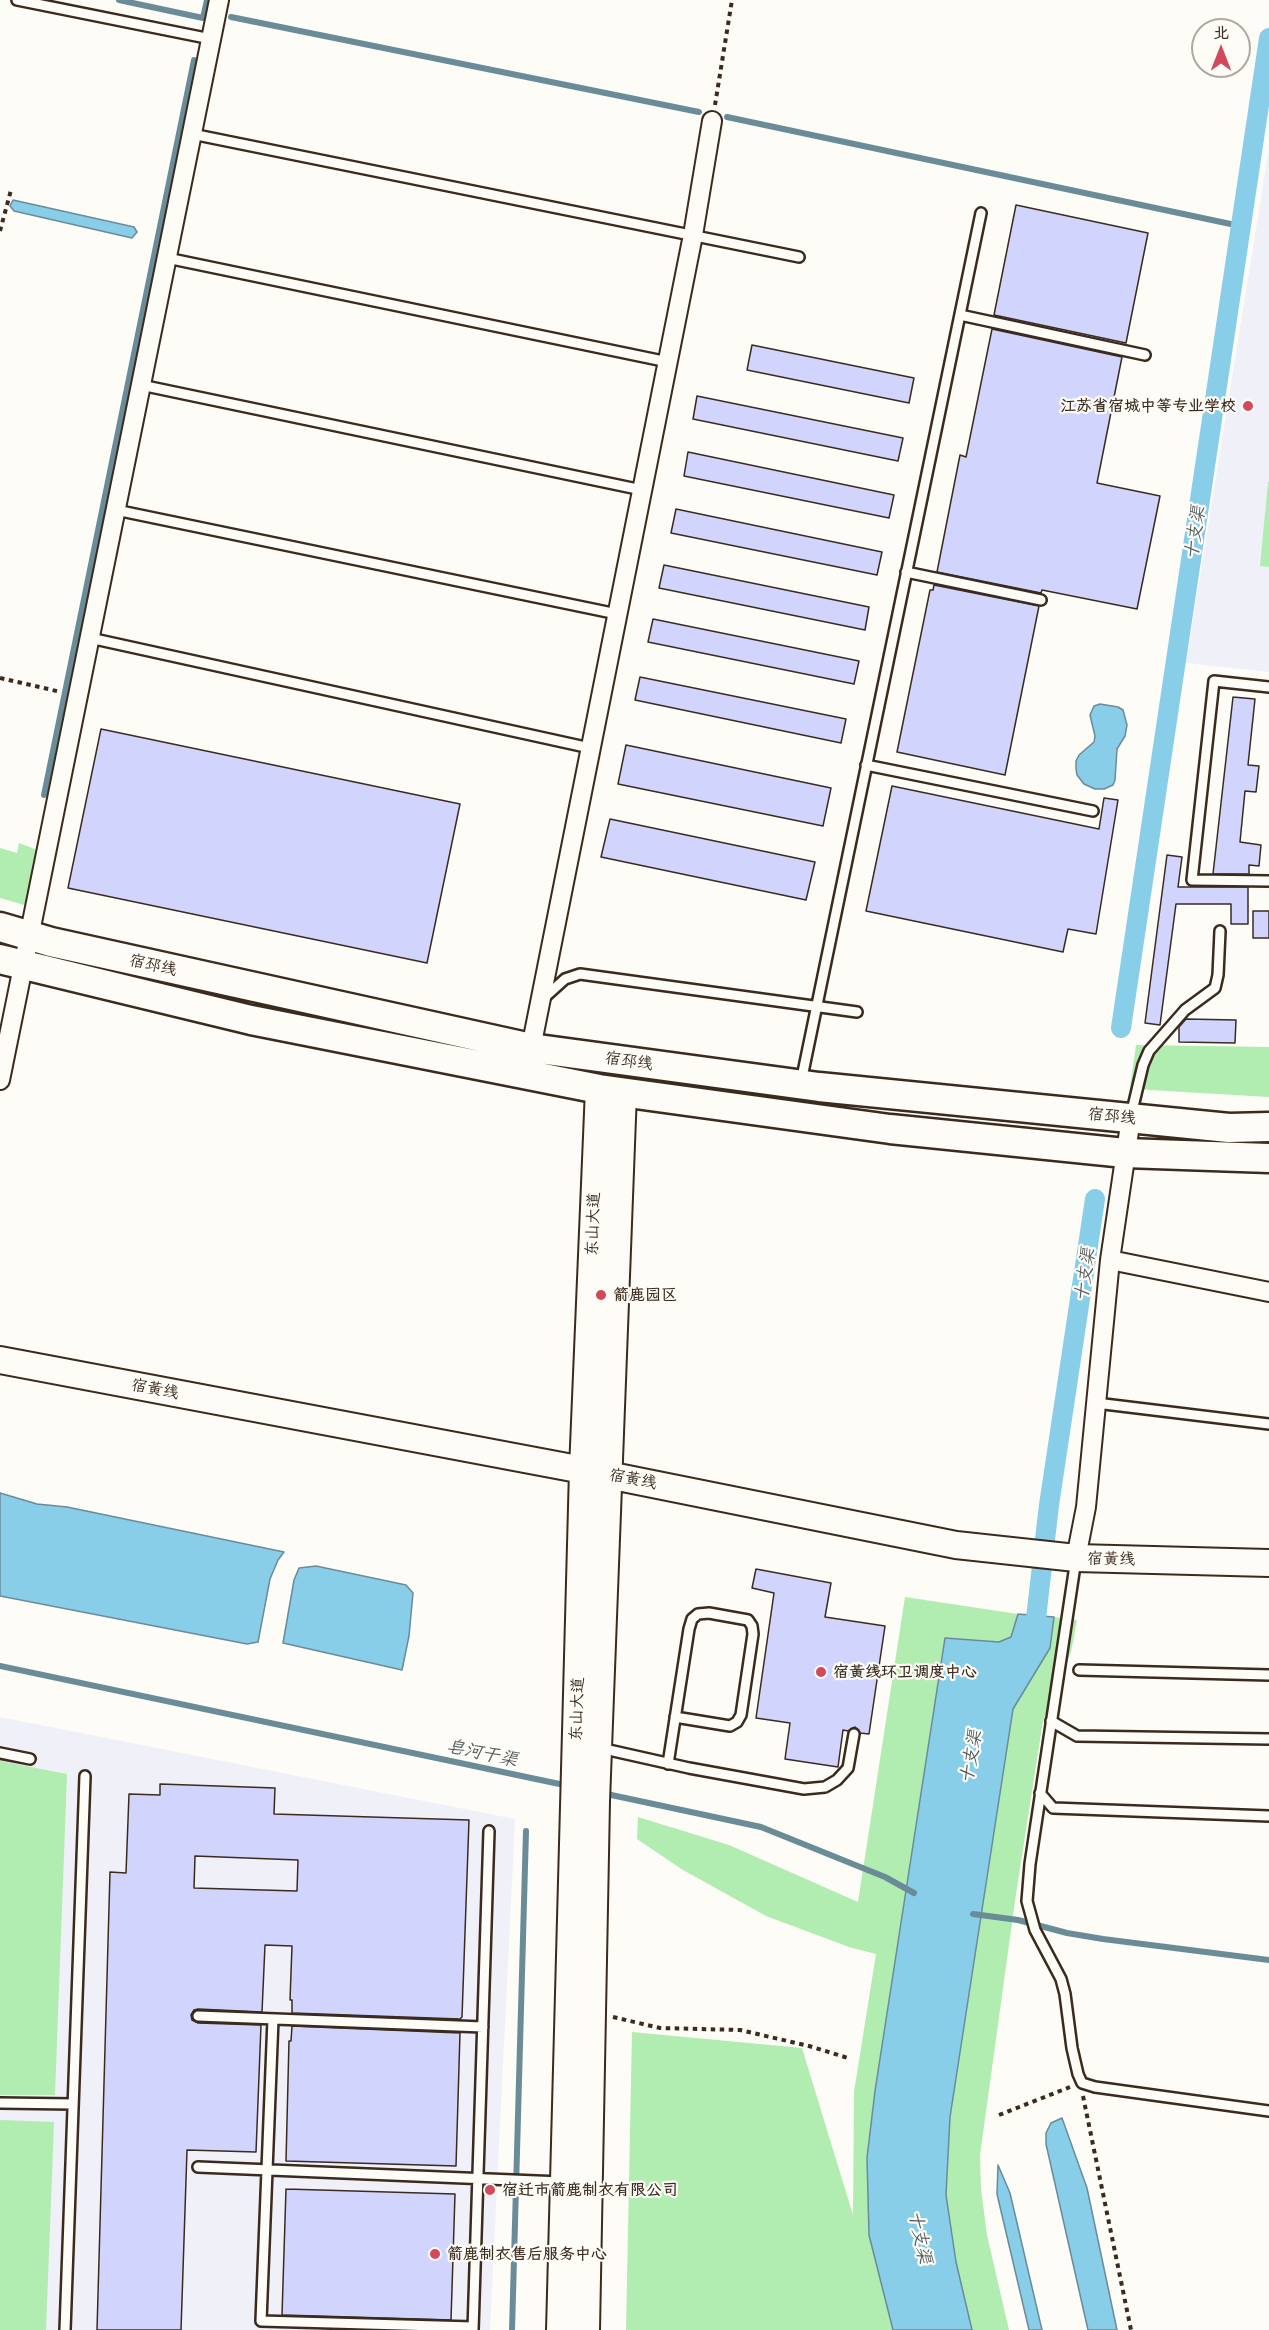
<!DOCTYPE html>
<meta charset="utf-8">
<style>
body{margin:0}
#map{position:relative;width:1269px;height:2330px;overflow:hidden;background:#fdfcf7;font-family:Mali,"LXGW WenKai TC",sans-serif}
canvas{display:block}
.north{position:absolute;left:1191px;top:18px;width:60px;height:60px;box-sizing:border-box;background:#fdfcf7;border:2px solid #afa8a0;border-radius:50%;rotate:0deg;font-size:16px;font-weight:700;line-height:24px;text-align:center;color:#3b2a1e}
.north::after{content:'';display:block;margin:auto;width:21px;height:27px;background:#d1495b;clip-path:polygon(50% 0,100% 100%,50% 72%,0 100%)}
</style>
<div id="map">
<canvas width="1269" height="2330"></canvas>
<div class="north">北</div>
</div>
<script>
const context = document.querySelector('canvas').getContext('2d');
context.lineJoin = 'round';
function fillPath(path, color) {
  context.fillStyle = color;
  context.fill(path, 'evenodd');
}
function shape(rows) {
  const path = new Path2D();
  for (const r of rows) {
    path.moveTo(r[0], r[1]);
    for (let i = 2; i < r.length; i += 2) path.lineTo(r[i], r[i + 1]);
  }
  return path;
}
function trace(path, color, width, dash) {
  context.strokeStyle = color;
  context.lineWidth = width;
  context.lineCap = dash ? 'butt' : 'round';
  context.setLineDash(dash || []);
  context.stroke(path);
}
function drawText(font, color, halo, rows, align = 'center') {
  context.font = font + ' Mali,"LXGW WenKai TC",sans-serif';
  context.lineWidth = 4.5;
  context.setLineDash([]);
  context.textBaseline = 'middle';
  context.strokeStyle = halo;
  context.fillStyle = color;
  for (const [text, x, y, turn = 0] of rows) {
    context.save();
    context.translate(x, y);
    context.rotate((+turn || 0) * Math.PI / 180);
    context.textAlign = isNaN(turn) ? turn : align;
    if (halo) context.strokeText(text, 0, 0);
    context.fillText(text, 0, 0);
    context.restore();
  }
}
const built = shape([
 [1269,148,1269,672,1186,663],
 [0,1717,515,1819,490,2330,0,2330]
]);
const green = shape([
 [1268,482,1269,482,1269,567,1260,566],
 [19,843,40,851,28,906,0,898,0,848,17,853],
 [1136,1045,1269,1047,1269,1097,1150,1090,1130,1087],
 [905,1597,1018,1614,1011,1637,999,1642,945,1639,875,2091,867,2158,869,2235,893,2330,626,2330,632,2032,802,2048,853,2215,854,2092,876,1954,849,1947,766,1916,683,1870,637,1839,638,1817,729,1845,858,1902],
 [1054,1617,1077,1620,1071,1652,1043,1721,1016,1894,980,2155,981,2189,987,2235,1009,2330,972,2330,956,2262,946,2195,950,2117,1013,1709,1050,1648],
 [0,1761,67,1774,55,2095,0,2095],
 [0,2120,54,2122,46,2330,0,2330]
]);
const water = shape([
 [13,200,134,227,137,232,132,238,14,211,10,206,13,200],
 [1100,704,1118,707,1123,710,1127,725,1125,736,1117,749,1115,780,1113,785,1104,789,1095,789,1084,784,1077,775,1076,769,1076,761,1079,755,1094,742,1095,736,1090,715,1094,706,1100,704],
 [0,1493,37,1504,67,1507,284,1552,278,1560,270,1579,258,1642,247,1644,0,1596,0,1493],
 [316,1566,406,1585,413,1593,409,1636,402,1670,283,1643,294,1580,299,1568,316,1566],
 [1018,1614,1054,1617,1050,1648,1013,1709,950,2117,946,2195,956,2262,972,2330,893,2330,869,2235,867,2158,875,2091,945,1638,999,1642,1011,1637,1018,1614],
 [1062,2118,1087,2188,1117,2330,1088,2330,1046,2144,1046,2133,1051,2123,1062,2118],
 [998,2165,1010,2193,1042,2330,1029,2330,997,2194,998,2165]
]);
const stream = shape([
 [119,0,203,18,207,0],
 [231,17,699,112],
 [727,117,1240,226],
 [44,795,194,60],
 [0,1666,569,1786],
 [602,1793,761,1827,885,1877,914,1893],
 [973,1914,1018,1920,1067,1933,1103,1939,1269,1960],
 [512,2330,526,1831]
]);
const canal = shape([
 [1121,1028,1269,38],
 [1028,1639,1035,1627,1049,1505,1095,1199]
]);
const building = shape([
 [1016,205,1148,233,1126,343,994,315,1016,205],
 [992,329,1122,357,1097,483,1160,496,1137,609,1042,590,1041,593,937,572,960,455,966,457,992,329],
 [752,345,914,378,909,403,747,370,752,345],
 [697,396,903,438,898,461,693,419,697,396],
 [688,452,894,495,889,518,684,476,688,452],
 [676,509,882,552,877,575,671,533,676,509],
 [664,565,869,607,865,630,659,588,664,565],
 [934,585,1039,606,1005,775,897,752,930,590,933,590,934,585],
 [653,619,859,661,854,684,648,642,653,619],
 [640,677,846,719,841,743,635,700,640,677],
 [1233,697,1255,699,1248,765,1259,766,1256,792,1245,791,1240,842,1261,845,1259,866,1249,865,1249,874,1213,874,1233,697],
 [101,729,460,804,427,963,68,888,101,729],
 [626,745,831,788,823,826,618,784,626,745],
 [892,786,1099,829,1104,798,1118,800,1096,934,1068,929,1063,952,866,911,892,786],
 [610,819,815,862,806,900,601,857,610,819],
 [1167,855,1182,857,1178,887,1248,887,1248,924,1231,924,1231,904,1176,904,1160,1025,1145,1023,1167,855],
 [1253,911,1269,911,1269,938,1253,938,1253,911],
 [1186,1019,1236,1020,1235,1043,1179,1042,1179,1027,1186,1019],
 [756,1569,831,1583,825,1617,885,1626,869,1734,860,1733,855,1727,848,1731,843,1730,838,1767,785,1759,790,1723,756,1718,774,1593,752,1588,756,1569],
 [160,1784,275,1788,274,1814,469,1820,462,2017,460,2019,292,2013,292,2000,290,2000,292,1946,265,1945,262,2012,198,2009,194,2010,191,2015,192,2020,198,2023,261,2025,256,2152,187,2150,181,2330,97,2330,110,1872,126,1873,129,1794,160,1795,160,1784],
 [195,1856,298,1860,297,1891,194,1888,195,1856],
 [292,2026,460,2033,456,2166,286,2161,289,2041,291,2041,292,2026],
 [286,2189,455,2194,451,2320,282,2315,286,2189]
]);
const path = shape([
 [715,105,732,0],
 [0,231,11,190],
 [0,678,61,692],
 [613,2017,660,2028,740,2030,809,2046,848,2058],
 [1083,2096,1131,2330],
 [999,2115,1070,2087]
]);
const lane = shape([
 [17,0,211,39],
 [192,134,799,257],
 [167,258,668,362],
 [960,315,1145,355],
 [141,385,642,490],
 [116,510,617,614],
 [906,572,1041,600],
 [90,638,590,748],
 [1269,687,1214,681,1192,880,1269,881],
 [866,765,1093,811],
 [545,997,565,979,580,974,857,1012],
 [801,1082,981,213],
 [1131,1115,1143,1065,1149,1051,1185,1010,1215,988,1218,975,1220,931],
 [1096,1403,1269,1424],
 [1076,1559,1030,1864,1027,1901,1035,1930,1061,1979,1065,1994,1072,2048,1078,2074,1082,2083,1095,2087,1269,2111],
 [1079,1670,1269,1675],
 [1051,1721,1077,1736,1269,1739],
 [600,1748,689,1768,804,1789,825,1787,837,1780,848,1768,854,1734],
 [0,1753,30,1759],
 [668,1764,689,1629,692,1619,698,1614,709,1613,748,1620,752,1626,753,1634,741,1715,737,1722,730,1726,675,1717],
 [1040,1793,1053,1808,1269,1816],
 [198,2016,483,2027],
 [273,2019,261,2321,473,2327],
 [0,2103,73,2104],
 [198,2167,561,2182],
 [65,2330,85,1776],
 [473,2330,489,1831]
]);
const street = shape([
 [531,1048,693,235,712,121],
 [0,1080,219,0],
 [1110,1260,1269,1292],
 [1076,1558,1086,1507,1110,1260,1131,1118]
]);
const secondary = shape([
 [0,1360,583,1470,956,1545,1076,1558,1269,1563],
 [560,2330,583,1470,599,1089],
 [586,2330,596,1801,623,1092]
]);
const primary = shape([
 [0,927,51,942,531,1048,819,1087,1229,1128,1269,1127],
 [0,959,251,1020,599,1089,890,1129,1125,1153,1269,1158]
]);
const markers = [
 [1248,406,6,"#d1495b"],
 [601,1295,6,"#d1495b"],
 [821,1672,6,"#d1495b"],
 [490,2190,6,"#d1495b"],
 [435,2254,6,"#d1495b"]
];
const poiNames = [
 ["江苏省宿城中等专业学校",1236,406,"right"],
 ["箭鹿园区",613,1295],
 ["宿黄线环卫调度中心",833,1672],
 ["宿迁市箭鹿制衣有限公司",502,2190],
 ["箭鹿制衣售后服务中心",447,2254]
];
const streetNames = [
 ["宿邳线",153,965,13],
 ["宿邳线",629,1061,8],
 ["宿邳线",1112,1116,6],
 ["东山大道",593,1224,-88],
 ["宿黄线",155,1389,11],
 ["宿黄线",633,1479,11],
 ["宿黄线",1111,1559,1],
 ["东山大道",577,1709,-88]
];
const waterNames = [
 ["十支渠",1195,533,-82],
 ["十支渠",1085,1275,-82],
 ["皂河干渠",482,1753,12],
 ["十支渠",971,1757,-80],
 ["十支渠",920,2237,78]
];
fillPath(built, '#f0f0f8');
fillPath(green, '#b1ecb1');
fillPath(water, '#88cee9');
trace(water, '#698c98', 1.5);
trace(stream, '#698c98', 6);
trace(canal, '#88cee9', 20);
fillPath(building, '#d1d4fc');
trace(building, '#3b2a1e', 1.5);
trace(lane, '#3b2a1e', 14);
trace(street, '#3b2a1e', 22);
trace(secondary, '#3b2a1e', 30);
trace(primary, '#3b2a1e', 33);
trace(path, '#3b2a1e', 4, [4.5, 4.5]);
trace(lane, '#fdfcf7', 9);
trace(street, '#fdfcf7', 18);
trace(secondary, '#fdfcf7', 26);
trace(primary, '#fdfcf7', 28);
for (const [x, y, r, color] of markers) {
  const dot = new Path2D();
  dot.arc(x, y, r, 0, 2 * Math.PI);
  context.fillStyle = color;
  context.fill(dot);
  trace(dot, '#fdfcf7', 2);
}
drawText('bold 16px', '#3b2a1e', '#fdfcf7', poiNames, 'left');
drawText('16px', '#3b2a1e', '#fdfcf7', streetNames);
drawText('italic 18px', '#525b5b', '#fdfcf7', waterNames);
</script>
